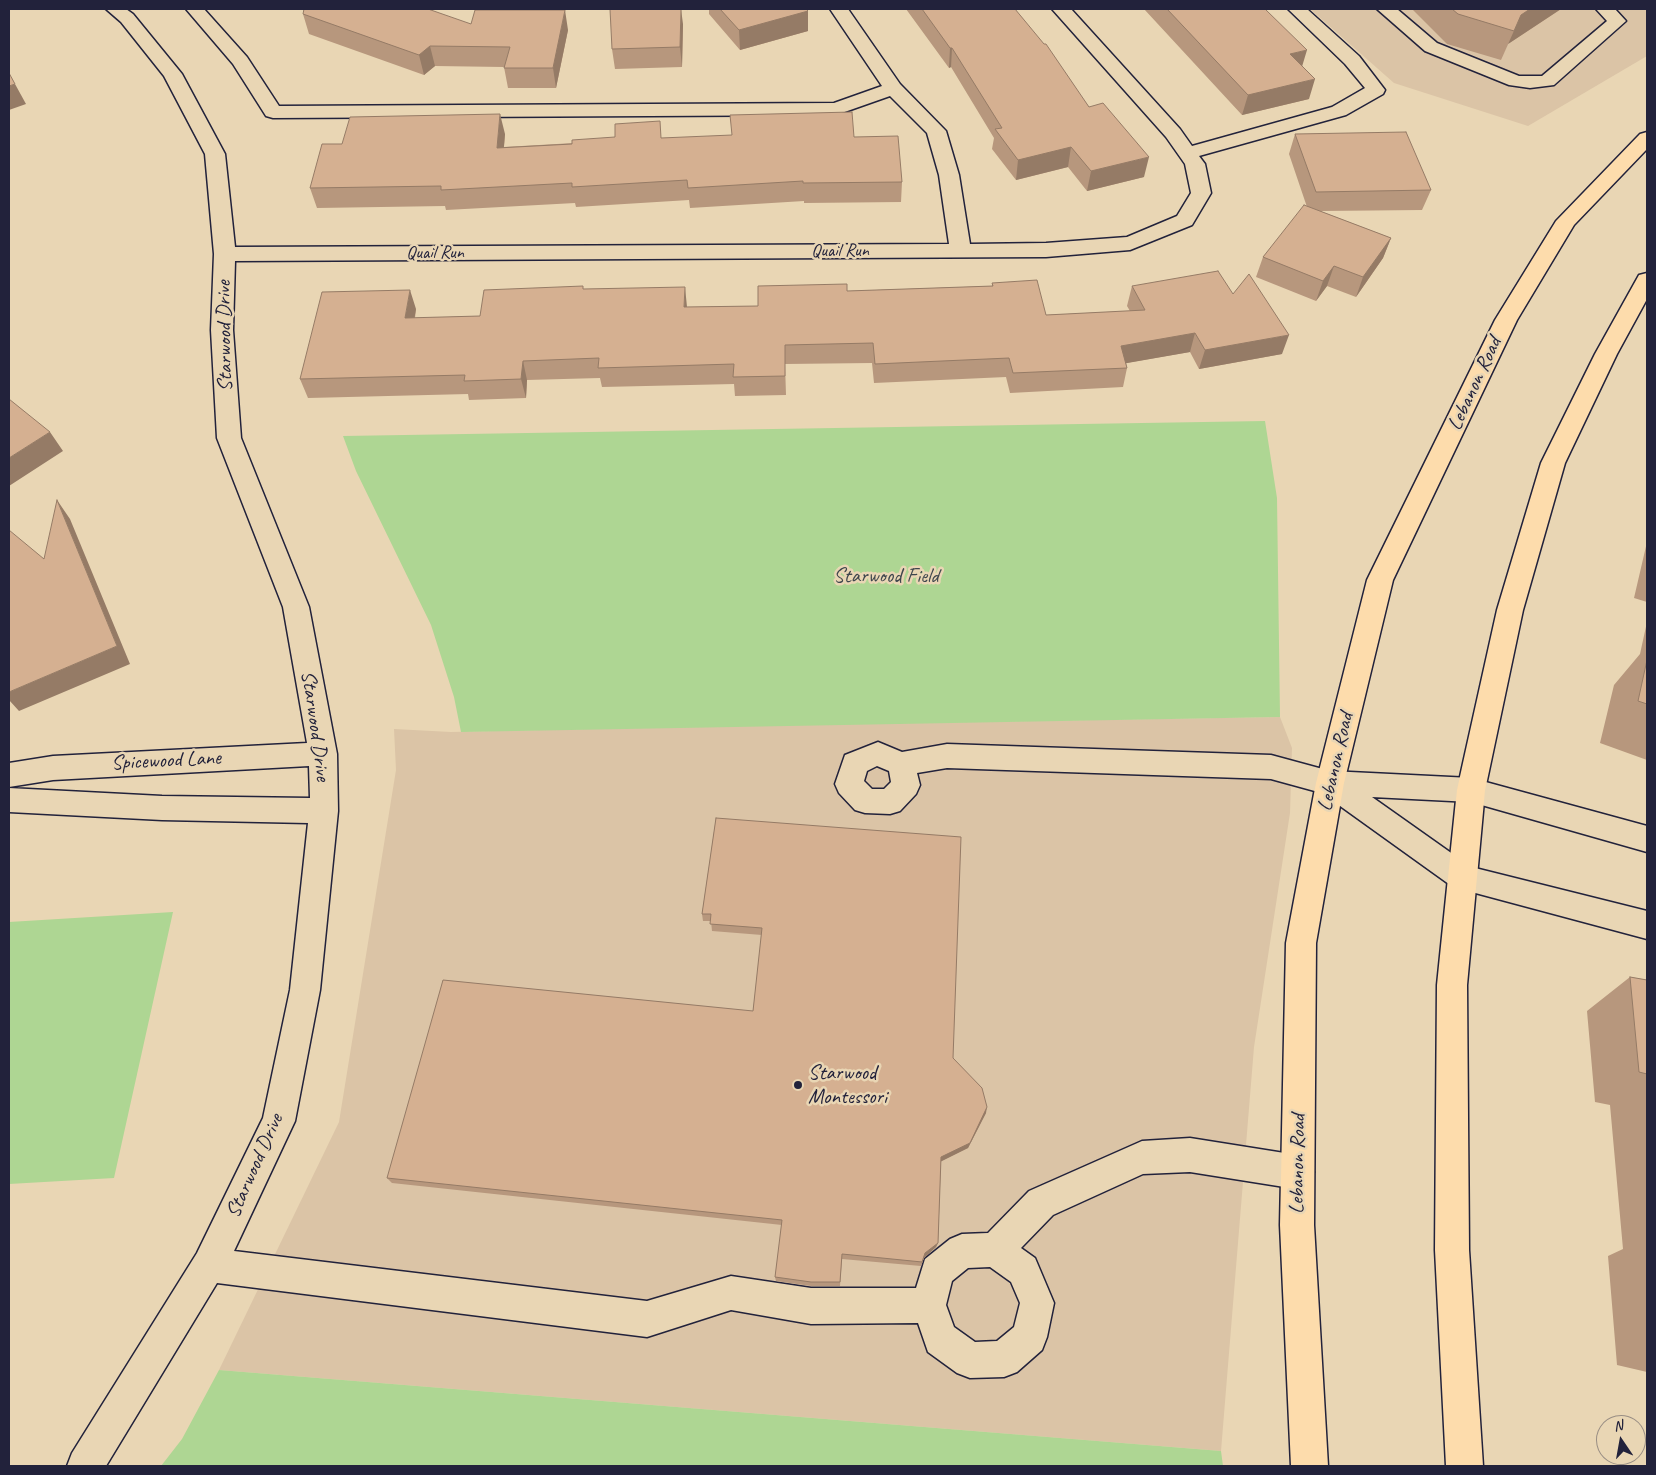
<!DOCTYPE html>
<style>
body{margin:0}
#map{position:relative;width:1656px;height:1475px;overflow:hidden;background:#e9d6b4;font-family:Caveat,sans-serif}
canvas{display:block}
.frame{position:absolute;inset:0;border:10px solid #22223b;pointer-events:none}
.north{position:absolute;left:1596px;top:1415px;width:50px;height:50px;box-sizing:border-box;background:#e9d6b4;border:1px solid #998e84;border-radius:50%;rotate:348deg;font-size:14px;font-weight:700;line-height:20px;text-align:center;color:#22223b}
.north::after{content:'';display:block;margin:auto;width:18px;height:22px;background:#22223b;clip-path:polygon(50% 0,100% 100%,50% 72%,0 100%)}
</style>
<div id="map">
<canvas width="1656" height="1475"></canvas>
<div class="frame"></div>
<div class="north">N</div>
</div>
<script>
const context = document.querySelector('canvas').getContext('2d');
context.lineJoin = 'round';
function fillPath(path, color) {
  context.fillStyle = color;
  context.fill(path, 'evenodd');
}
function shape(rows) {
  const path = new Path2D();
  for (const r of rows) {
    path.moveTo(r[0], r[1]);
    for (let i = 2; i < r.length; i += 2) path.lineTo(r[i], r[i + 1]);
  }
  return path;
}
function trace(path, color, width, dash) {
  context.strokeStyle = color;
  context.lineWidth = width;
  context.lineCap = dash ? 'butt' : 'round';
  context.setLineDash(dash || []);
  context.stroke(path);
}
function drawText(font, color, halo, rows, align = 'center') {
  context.font = font + ' Caveat,sans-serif';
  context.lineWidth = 5;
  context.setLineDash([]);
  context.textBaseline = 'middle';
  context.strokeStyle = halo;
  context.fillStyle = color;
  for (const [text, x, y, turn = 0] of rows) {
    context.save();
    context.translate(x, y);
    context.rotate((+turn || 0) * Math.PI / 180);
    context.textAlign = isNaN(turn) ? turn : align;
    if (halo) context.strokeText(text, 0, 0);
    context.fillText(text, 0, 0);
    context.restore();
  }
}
const built = shape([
 [1310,9,1647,9,1647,56,1528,126,1394,83],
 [1280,717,1292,748,1290,813,1254,1047,1221,1451,219,1370,339,1122,396,770,394,729,451,732,717,726]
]);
const green = shape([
 [1265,421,1277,498,1280,717,461,732,454,697,431,625,356,471,343,436],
 [173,912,114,1178,9,1184,9,922],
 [219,1370,1221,1451,1223,1466,161,1466,182,1439]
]);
const minor = shape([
 [106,9,126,9,133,14,182,74,225,154,235,247,949,244,939,175,927,133,890,96,836,115,273,118,266,116,233,64,186,9,204,9,247,57,279,106,834,103,882,86,830,9,848,9,900,84,946,131,959,175,970,244,1046,243,1127,237,1177,216,1191,193,1185,164,1166,137,1052,9,1071,9,1180,129,1192,146,1332,107,1365,88,1345,64,1288,9,1307,9,1359,56,1385,90,1383,94,1346,115,1199,156,1205,164,1211,193,1192,225,1130,250,1046,257,235,261,233,330,241,438,309,607,337,754,338,811,320,990,295,1121,234,1251,647,1301,731,1276,811,1288,916,1288,925,1259,950,1239,962,1234,988,1233,1029,1191,1142,1141,1190,1138,1297,1155,1309,1160,1314,1172,1309,1184,1297,1189,1190,1172,1143,1174,1053,1215,1021,1248,1035,1258,1054,1303,1047,1337,1042,1350,1017,1372,1004,1377,970,1378,957,1373,928,1352,918,1323,811,1324,731,1310,647,1337,217,1283,106,1466,67,1466,72,1453,197,1253,263,1118,290,990,308,823,162,820,9,812,9,788,162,796,310,798,309,766,53,780,9,787,9,763,53,756,307,743,283,607,217,438,211,330,214,254,205,154,164,76,121,22,106,9],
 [990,1267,1011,1282,1020,1303,1014,1327,997,1341,975,1342,954,1327,946,1305,952,1281,968,1268,990,1267],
 [1377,9,1397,9,1437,43,1519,76,1542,76,1607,21,1596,9,1615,9,1626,21,1554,85,1530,88,1509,85,1425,51,1377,9],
 [878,742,902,752,947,744,1271,755,1330,771,1471,778,1647,826,1647,852,1471,802,1372,797,1471,867,1647,911,1647,939,1453,887,1322,793,1271,779,947,768,917,773,920,785,916,794,900,811,890,814,865,813,855,810,839,793,835,784,845,755,878,742],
 [877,766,889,771,891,782,884,789,872,789,864,781,867,771,877,766]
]);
const major = shape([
 [1647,132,1647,149,1574,225,1517,320,1393,580,1344,783,1316,943,1314,1225,1328,1466,1291,1466,1280,1225,1286,943,1316,783,1367,580,1495,320,1556,221,1640,134,1647,132],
 [1647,273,1647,299,1617,354,1565,463,1523,610,1485,790,1467,985,1469,1250,1483,1466,1446,1466,1435,1250,1437,985,1457,790,1497,610,1541,463,1595,354,1639,275,1647,273]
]);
const wall = shape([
 [709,9,806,9,808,11,808,31,740,50,709,14],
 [906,9,1015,9,1089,107,1144,177,1087,191,1068,167,1016,180,992,149,994,138,951,67,949,68],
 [1144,9,1265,9,1302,66,1309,99,1242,115],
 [1412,9,1561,9,1508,44,1501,60,1447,44],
 [303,14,471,24,568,30,556,88,508,88,504,67,435,66,424,75,309,34],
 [683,24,682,67,615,69,612,49],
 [505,134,504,147,662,138,854,137,902,182,901,202,804,203,804,201,690,208,689,200,576,207,575,203,446,210,445,206,317,208,310,188,342,144],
 [1295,134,1431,190,1422,210,1320,211,1391,238,1383,258,1356,297,1327,286,1316,301,1256,277,1263,257,1307,207,1289,154],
 [992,283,1046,315,1130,311,1127,306,1132,286,1233,294,1282,354,1199,369,1190,352,1126,363,1127,368,1123,387,1010,393,1006,377,874,383,872,363,785,364,786,395,735,396,734,384,602,387,600,378,527,380,526,398,469,400,468,394,308,398,300,379,416,309,415,318,480,316,583,289,687,307,758,306,847,291,992,286],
 [1647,542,1647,602,1634,598],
 [1647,622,1647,760,1600,743,1614,685,1640,654],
 [716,818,953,1058,986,1113,968,1148,941,1161,938,1243,936,1247,924,1258,921,1266,842,1259,840,1286,811,1286,776,1281,775,1277,782,1225,392,1183,387,1178,753,1011,762,935,712,931,711,921,703,921,702,914],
 [1630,977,1647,980,1647,1372,1617,1365,1608,1256,1623,1249,1610,1105,1595,1102,1587,1011]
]);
const shadedWall = shape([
 [681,9,683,24,682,67,680,47],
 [1530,9,1561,9,1508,44,1501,60,1521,15],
 [565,10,568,30,556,88,553,68],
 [808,11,808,31,740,50,739,30],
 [430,46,435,66,424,75,419,55],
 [950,48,952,48,951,67,949,68],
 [1307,50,1301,70,1290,54],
 [1315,79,1309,99,1242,115,1248,95],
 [15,84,26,104,9,110,9,86],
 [500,114,505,134,502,168,497,148],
 [1071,147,1068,167,1016,180,1018,160],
 [1149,157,1144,177,1087,191,1091,171],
 [1391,238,1383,258,1356,297,1363,277],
 [1334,266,1327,286,1316,301,1323,281],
 [685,287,687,307,686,327,684,307],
 [410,290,416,309,411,338,405,318],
 [1195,333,1190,352,1116,365,1121,346],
 [1289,335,1282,354,1199,369,1205,350],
 [523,361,527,380,526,398,521,379],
 [50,432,63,451,9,486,9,458],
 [57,500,70,519,130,664,19,711,9,700,9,692,117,646],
 [987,1107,986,1113,968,1148,940,1162,941,1157],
 [938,1243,936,1247,924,1258,921,1266,925,1253]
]);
const building = shape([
 [304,9,428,9,471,24,475,10,565,10,553,68,504,68,510,47,430,46,419,55,303,14,304,9],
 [610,9,681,9,680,47,612,49,610,9],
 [720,9,806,9,808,11,739,30,720,9],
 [922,9,1015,9,1044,44,1046,44,1089,107,1103,103,1149,157,1091,171,1071,147,1018,160,995,129,1002,128,952,48,950,48,922,9],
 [1167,9,1265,9,1307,50,1290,54,1315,79,1248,95,1167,9],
 [1452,9,1530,9,1521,15,1514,31,1458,14,1452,9],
 [9,73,15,84,9,86,9,73],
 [852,112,854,137,898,136,902,182,803,183,803,181,688,188,687,180,572,187,572,183,441,190,441,186,310,188,322,144,342,144,350,117,500,114,497,148,572,144,572,140,615,137,615,124,660,121,661,138,732,135,730,115,852,112],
 [1406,132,1431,190,1316,192,1295,134,1406,132],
 [1304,205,1391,238,1363,277,1334,266,1323,281,1263,257,1304,205],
 [1218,271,1233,294,1249,274,1289,335,1205,350,1195,333,1121,346,1127,368,1013,373,1009,358,875,364,873,343,785,345,785,376,733,377,734,364,598,368,599,358,523,361,521,379,464,381,465,375,300,379,322,292,410,290,405,318,480,316,484,290,583,286,583,289,685,287,684,307,758,306,758,286,847,284,847,291,993,286,992,283,1037,280,1046,315,1145,310,1132,286,1218,271],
 [9,399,50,432,9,458,9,399],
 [57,500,117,646,9,692,9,530,44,559,57,500],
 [1647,660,1647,704,1638,701,1647,660],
 [716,818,961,837,953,1058,982,1088,987,1107,970,1143,941,1157,938,1243,925,1253,922,1262,842,1254,840,1282,811,1282,775,1277,782,1220,387,1178,443,980,753,1011,762,928,710,924,711,914,702,914,716,818],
 [1630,977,1647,980,1647,1074,1639,1072,1630,977]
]);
const markers = [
 [798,1085,5,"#22223b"]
];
const farStreetnames = [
 ["Quail Run",840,251],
 ["Quail Run",435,253]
];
const streetNames = [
 ["Starwood Drive",225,336,-91],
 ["Lebanon Road",1475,384,-65],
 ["Starwood Drive",315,726,82],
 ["Spicewood Lane",166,761,-3],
 ["Lebanon Road",1336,762,-77],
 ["Lebanon Road",1298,1164,-89],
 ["Starwood Drive",255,1166,-66]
];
const parkNames = [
 ["Starwood Field",886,576]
];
const poiNames = [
 ["Starwood",808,1073],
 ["Montessori",808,1097]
];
fillPath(built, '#dbc4a6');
fillPath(green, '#aed693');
trace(minor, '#22223b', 3);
trace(major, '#22223b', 3);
fillPath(minor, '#e9d6b4');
fillPath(major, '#fddcac');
fillPath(wall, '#b7977d');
fillPath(shadedWall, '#957b66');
fillPath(building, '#d5b091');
trace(building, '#957b66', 1);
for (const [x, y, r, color] of markers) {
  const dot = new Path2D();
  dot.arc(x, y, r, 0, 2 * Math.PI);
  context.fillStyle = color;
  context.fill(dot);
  trace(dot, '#e9d6b4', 2);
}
drawText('18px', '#22223b', '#e9d6b4', farStreetnames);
drawText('21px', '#22223b', '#e9d6b4', streetNames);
drawText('21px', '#3e464d', '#e9d6b4', parkNames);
drawText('21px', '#22223b', '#e9d6b4', poiNames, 'left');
</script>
